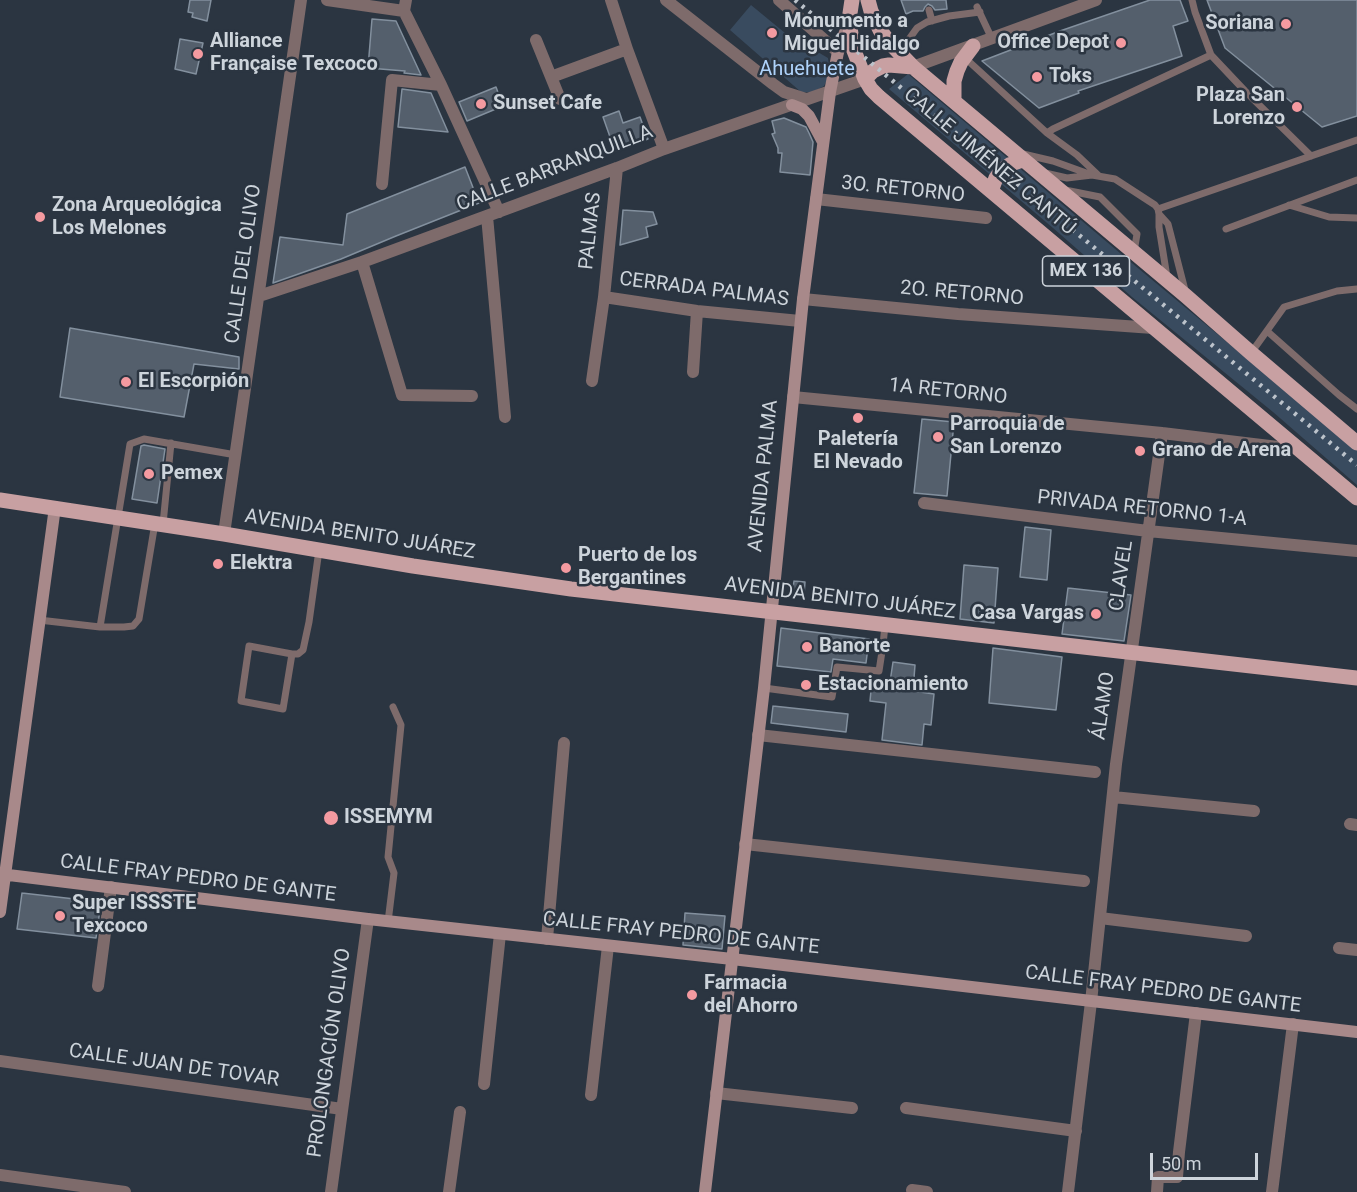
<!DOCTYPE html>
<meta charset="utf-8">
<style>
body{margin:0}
#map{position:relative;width:1357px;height:1192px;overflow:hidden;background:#2b3541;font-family:Roboto,sans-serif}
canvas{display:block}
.scale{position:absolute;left:1150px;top:1153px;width:108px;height:27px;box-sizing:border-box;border:3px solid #cdd4db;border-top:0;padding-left:8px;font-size:18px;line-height:21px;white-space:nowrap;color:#cdd4db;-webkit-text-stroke:4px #2b3541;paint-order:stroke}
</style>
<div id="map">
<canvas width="1357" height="1192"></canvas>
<div class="scale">50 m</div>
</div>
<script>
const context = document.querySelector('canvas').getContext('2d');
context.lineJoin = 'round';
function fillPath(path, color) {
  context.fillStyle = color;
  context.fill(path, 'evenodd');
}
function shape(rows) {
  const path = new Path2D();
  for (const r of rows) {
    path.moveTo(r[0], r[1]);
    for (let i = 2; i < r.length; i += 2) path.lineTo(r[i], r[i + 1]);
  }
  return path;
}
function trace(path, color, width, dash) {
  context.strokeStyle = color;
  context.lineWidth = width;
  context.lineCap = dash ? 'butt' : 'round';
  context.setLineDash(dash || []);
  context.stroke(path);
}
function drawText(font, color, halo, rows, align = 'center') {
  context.font = font + ' Roboto,sans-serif';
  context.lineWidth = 5;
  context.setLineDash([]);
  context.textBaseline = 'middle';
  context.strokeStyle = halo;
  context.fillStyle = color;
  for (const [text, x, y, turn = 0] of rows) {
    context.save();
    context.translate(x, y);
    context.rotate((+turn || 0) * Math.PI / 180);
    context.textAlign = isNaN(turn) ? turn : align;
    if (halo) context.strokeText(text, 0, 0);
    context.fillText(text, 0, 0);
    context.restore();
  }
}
const green = shape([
 [751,5,802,47,816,51,828,58,830,74,824,86,813,92,801,92,730,30],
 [908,74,1127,259,1357,450,1357,485,1273,412,1132,297,1053,228,889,89]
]);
const building = shape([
 [190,0,211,0,207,21,192,17,193,13,188,12,190,0],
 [901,0,946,0,947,9,935,10,932,6,928,4,925,7,923,11,913,11,906,14,901,0],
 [1150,0,1180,0,1188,21,1173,26,1182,56,1078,91,1079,93,1039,108,982,61,1060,31,1150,0],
 [1207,0,1357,0,1357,116,1322,127,1225,48,1207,0],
 [372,19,396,21,421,75,404,73,405,71,368,68,372,19],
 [180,39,203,43,196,74,175,69,180,39],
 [496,87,503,106,467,121,459,102,496,87],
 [402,89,431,93,448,132,398,127,402,89],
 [619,111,623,123,640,117,648,139,615,151,603,117,619,111],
 [784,118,806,127,809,133,813,142,810,175,780,172,782,153,778,153,778,148,772,134,775,133,772,121,784,118],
 [465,167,479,203,396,236,341,259,273,283,280,237,343,245,347,214,465,167],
 [623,210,653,212,657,224,646,227,648,237,620,245,623,210],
 [70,328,239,357,239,369,194,364,184,417,60,397,70,328],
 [922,419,954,422,947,496,914,493,922,419],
 [144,445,165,449,157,503,132,499,141,446,144,445],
 [1025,527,1051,530,1047,580,1020,577,1025,527],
 [964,565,998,568,994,623,960,619,964,565],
 [794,581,805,582,804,595,792,594,794,581],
 [1068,588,1131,595,1124,641,1062,634,1068,588],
 [781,628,869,639,866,663,833,659,831,672,777,666,781,628],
 [993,648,1062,657,1056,710,989,703,993,648],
 [893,662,915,665,913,691,934,694,931,725,924,724,922,745,882,740,886,703,870,701,872,680,890,682,893,662],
 [773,706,848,714,846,732,771,723,773,706],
 [22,893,101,902,96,938,17,929,22,893],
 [685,913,725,916,722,949,683,945,685,913]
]);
const lane = shape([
 [1192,0,1195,12,1211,55],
 [977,7,992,39],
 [929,10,932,21],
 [899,53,917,28,927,22,949,16,980,12],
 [964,57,1047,133],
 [1023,154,1053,161,1089,174],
 [1045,173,1067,178,1092,175,1115,179,1155,205,1158,209,1159,214,1168,224,1185,290],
 [1099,176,1077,155,1047,133,1053,129,1211,55,1245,91,1311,156],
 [1065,190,1100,197,1137,234,1134,252],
 [1289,205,1329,217,1357,218],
 [1158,209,1357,140],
 [1159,214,1159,227,1167,277],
 [1226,229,1357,180],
 [1267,331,1339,395,1357,409],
 [1251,353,1284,307,1337,291,1357,289],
 [163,524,171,443],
 [39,620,100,627,124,627,133,626,139,619,155,523],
 [100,627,130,444,144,439,236,455],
 [292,654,283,709,241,701,249,646,292,654,298,654,303,650,309,622,319,550],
 [764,688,832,697,837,667,879,671,883,645,885,625],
 [388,922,394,873,388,857,401,725,393,707]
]);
const street = shape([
 [327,0,404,11],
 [406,0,404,11,441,85,499,212],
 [611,0,627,49,664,149],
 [666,0,773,84,784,92,806,99],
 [779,0,838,52],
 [536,40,560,99],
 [913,67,1096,0],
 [551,77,627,49],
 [382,184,392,80,441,85],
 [816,199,986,218],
 [487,216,505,417],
 [362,262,402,395,472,396],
 [259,296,362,262,617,168,664,149,865,79],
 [604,297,697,311,800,321],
 [803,299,958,314,1153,328],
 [693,372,697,311],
 [592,381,604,297,617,168],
 [793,397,1162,433,1278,447],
 [924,503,1148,531,1357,551],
 [224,534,301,0],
 [758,735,1095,772],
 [1113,797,1254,811],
 [1350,824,1357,825],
 [745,844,1084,881],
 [1100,918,1246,936],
 [547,939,564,743],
 [1339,948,1357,950],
 [98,986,111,887],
 [0,1061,342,1109],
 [484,1084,500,934],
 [716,1093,852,1108],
 [591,1095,608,946],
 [906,1108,1076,1131],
 [0,1175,125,1192],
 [912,1190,927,1192],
 [331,1192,368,919],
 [449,1192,460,1112],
 [1068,1192,1091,1002,1116,764,1162,433],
 [1157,1192,1158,1177,1177,1177,1179,1152,1196,1013],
 [1272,1192,1293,1024]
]);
const secondary = shape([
 [792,105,802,109,809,116,823,142],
 [0,874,368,919,732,959,1357,1032],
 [0,912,55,507],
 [705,1192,764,688,803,299,830,92,838,52,849,21]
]);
const primary = shape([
 [852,0,849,20,853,48,865,79,871,89,879,97,1357,498],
 [868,0,871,11,880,30,888,41,913,67,1186,296,1251,353,1357,443],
 [865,79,873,71,883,66,889,65,913,67],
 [954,101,954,81,957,71,961,62,973,46],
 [991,191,996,178,1001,171,1011,164,1023,160],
 [0,500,224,534,413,566,571,589,1357,678]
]);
const rail = shape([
 [795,0,1357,465]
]);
const markers = [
 [1286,24,6,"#f49aa0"],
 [772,33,6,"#f49aa0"],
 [1121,43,6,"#f49aa0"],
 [198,54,6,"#f49aa0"],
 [1037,77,6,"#f49aa0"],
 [481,104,6,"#f49aa0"],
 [1297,107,6,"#f49aa0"],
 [40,217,6,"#f49aa0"],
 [126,382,6,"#f49aa0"],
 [858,418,6,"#f49aa0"],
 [938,437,6,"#f49aa0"],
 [1140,451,6,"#f49aa0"],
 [149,474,6,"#f49aa0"],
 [218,564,6,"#f49aa0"],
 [566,568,6,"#f49aa0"],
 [1096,614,6,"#f49aa0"],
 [807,647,6,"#f49aa0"],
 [806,685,6,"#f49aa0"],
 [331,818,8,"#f49aa0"],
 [60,916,6,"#f49aa0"],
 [692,995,6,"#f49aa0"]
];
const shields = [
 [1086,271,87]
];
const shieldNames = [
 ["MEX 136",1086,271]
];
const poiNames = [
 ["Monumento a",784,22],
 ["Miguel Hidalgo",784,45],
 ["Soriana",1274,24,"right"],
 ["Alliance",210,42],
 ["Française Texcoco",210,65],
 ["Office Depot",1109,43,"right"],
 ["Toks",1049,77],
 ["Plaza San",1285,96,"right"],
 ["Lorenzo",1285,119,"right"],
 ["Sunset Cafe",493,104],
 ["Zona Arqueológica",52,206],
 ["Los Melones",52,229],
 ["El Escorpión",138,382],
 ["Parroquia de",950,425],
 ["San Lorenzo",950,448],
 ["Paletería",858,440,"center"],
 ["El Nevado",858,463,"center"],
 ["Grano de Arena",1152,451],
 ["Pemex",161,474],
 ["Puerto de los",578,556],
 ["Bergantines",578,579],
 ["Elektra",230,564],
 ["Casa Vargas",1084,614,"right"],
 ["Banorte",819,647],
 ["Estacionamiento",818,685],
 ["ISSEMYM",344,818],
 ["Super ISSSTE",72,904],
 ["Texcoco",72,927],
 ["Farmacia",704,984],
 ["del Ahorro",704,1007]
];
const parkNames = [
 ["Ahuehuete",807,70]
];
const streetNames = [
 ["CALLE JIMÉNEZ CANTÚ",989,162,40],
 ["CALLE BARRANQUILLA",555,169,-21],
 ["3O. RETORNO",903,190,6],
 ["PALMAS",591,231,-84],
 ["CALLE DEL OLIVO",244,264,-82],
 ["CERRADA PALMAS",704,290,7],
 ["2O. RETORNO",962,294,5],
 ["1A RETORNO",948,392,6],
 ["AVENIDA PALMA",764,476,-84],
 ["PRIVADA RETORNO 1-A",1142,509,6],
 ["AVENIDA BENITO JUÁREZ",360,535,9],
 ["CLAVEL",1122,576,-82],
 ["AVENIDA BENITO JUÁREZ",840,599,7],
 ["ÁLAMO",1104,706,-82],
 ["CALLE FRAY PEDRO DE GANTE",198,879,7],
 ["CALLE FRAY PEDRO DE GANTE",681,934,6],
 ["CALLE FRAY PEDRO DE GANTE",1163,990,7],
 ["PROLONGACIÓN OLIVO",330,1053,-82],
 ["CALLE JUAN DE TOVAR",174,1066,8]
];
fillPath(green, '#394b5f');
fillPath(building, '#545f6c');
trace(building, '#83909e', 1.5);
trace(lane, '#7e6b6b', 7);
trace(street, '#7e6b6b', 12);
trace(secondary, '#a8898a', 12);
trace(primary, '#c8a0a2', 15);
trace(rail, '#bcc3cb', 4.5, [3, 6]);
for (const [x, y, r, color] of markers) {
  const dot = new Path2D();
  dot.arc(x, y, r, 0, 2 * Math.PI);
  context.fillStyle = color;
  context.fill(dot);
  trace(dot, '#2b3541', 2);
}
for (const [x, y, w] of shields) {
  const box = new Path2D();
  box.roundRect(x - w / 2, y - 15, w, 30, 4.5);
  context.fillStyle = '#2b3541';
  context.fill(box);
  trace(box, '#cdd4db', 1.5);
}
drawText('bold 18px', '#cdd4db', null, shieldNames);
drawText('bold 20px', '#cdd4db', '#2b3541', poiNames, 'left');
drawText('20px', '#afd3fb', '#2b3541', parkNames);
drawText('20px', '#cdd4db', '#2b3541', streetNames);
</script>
